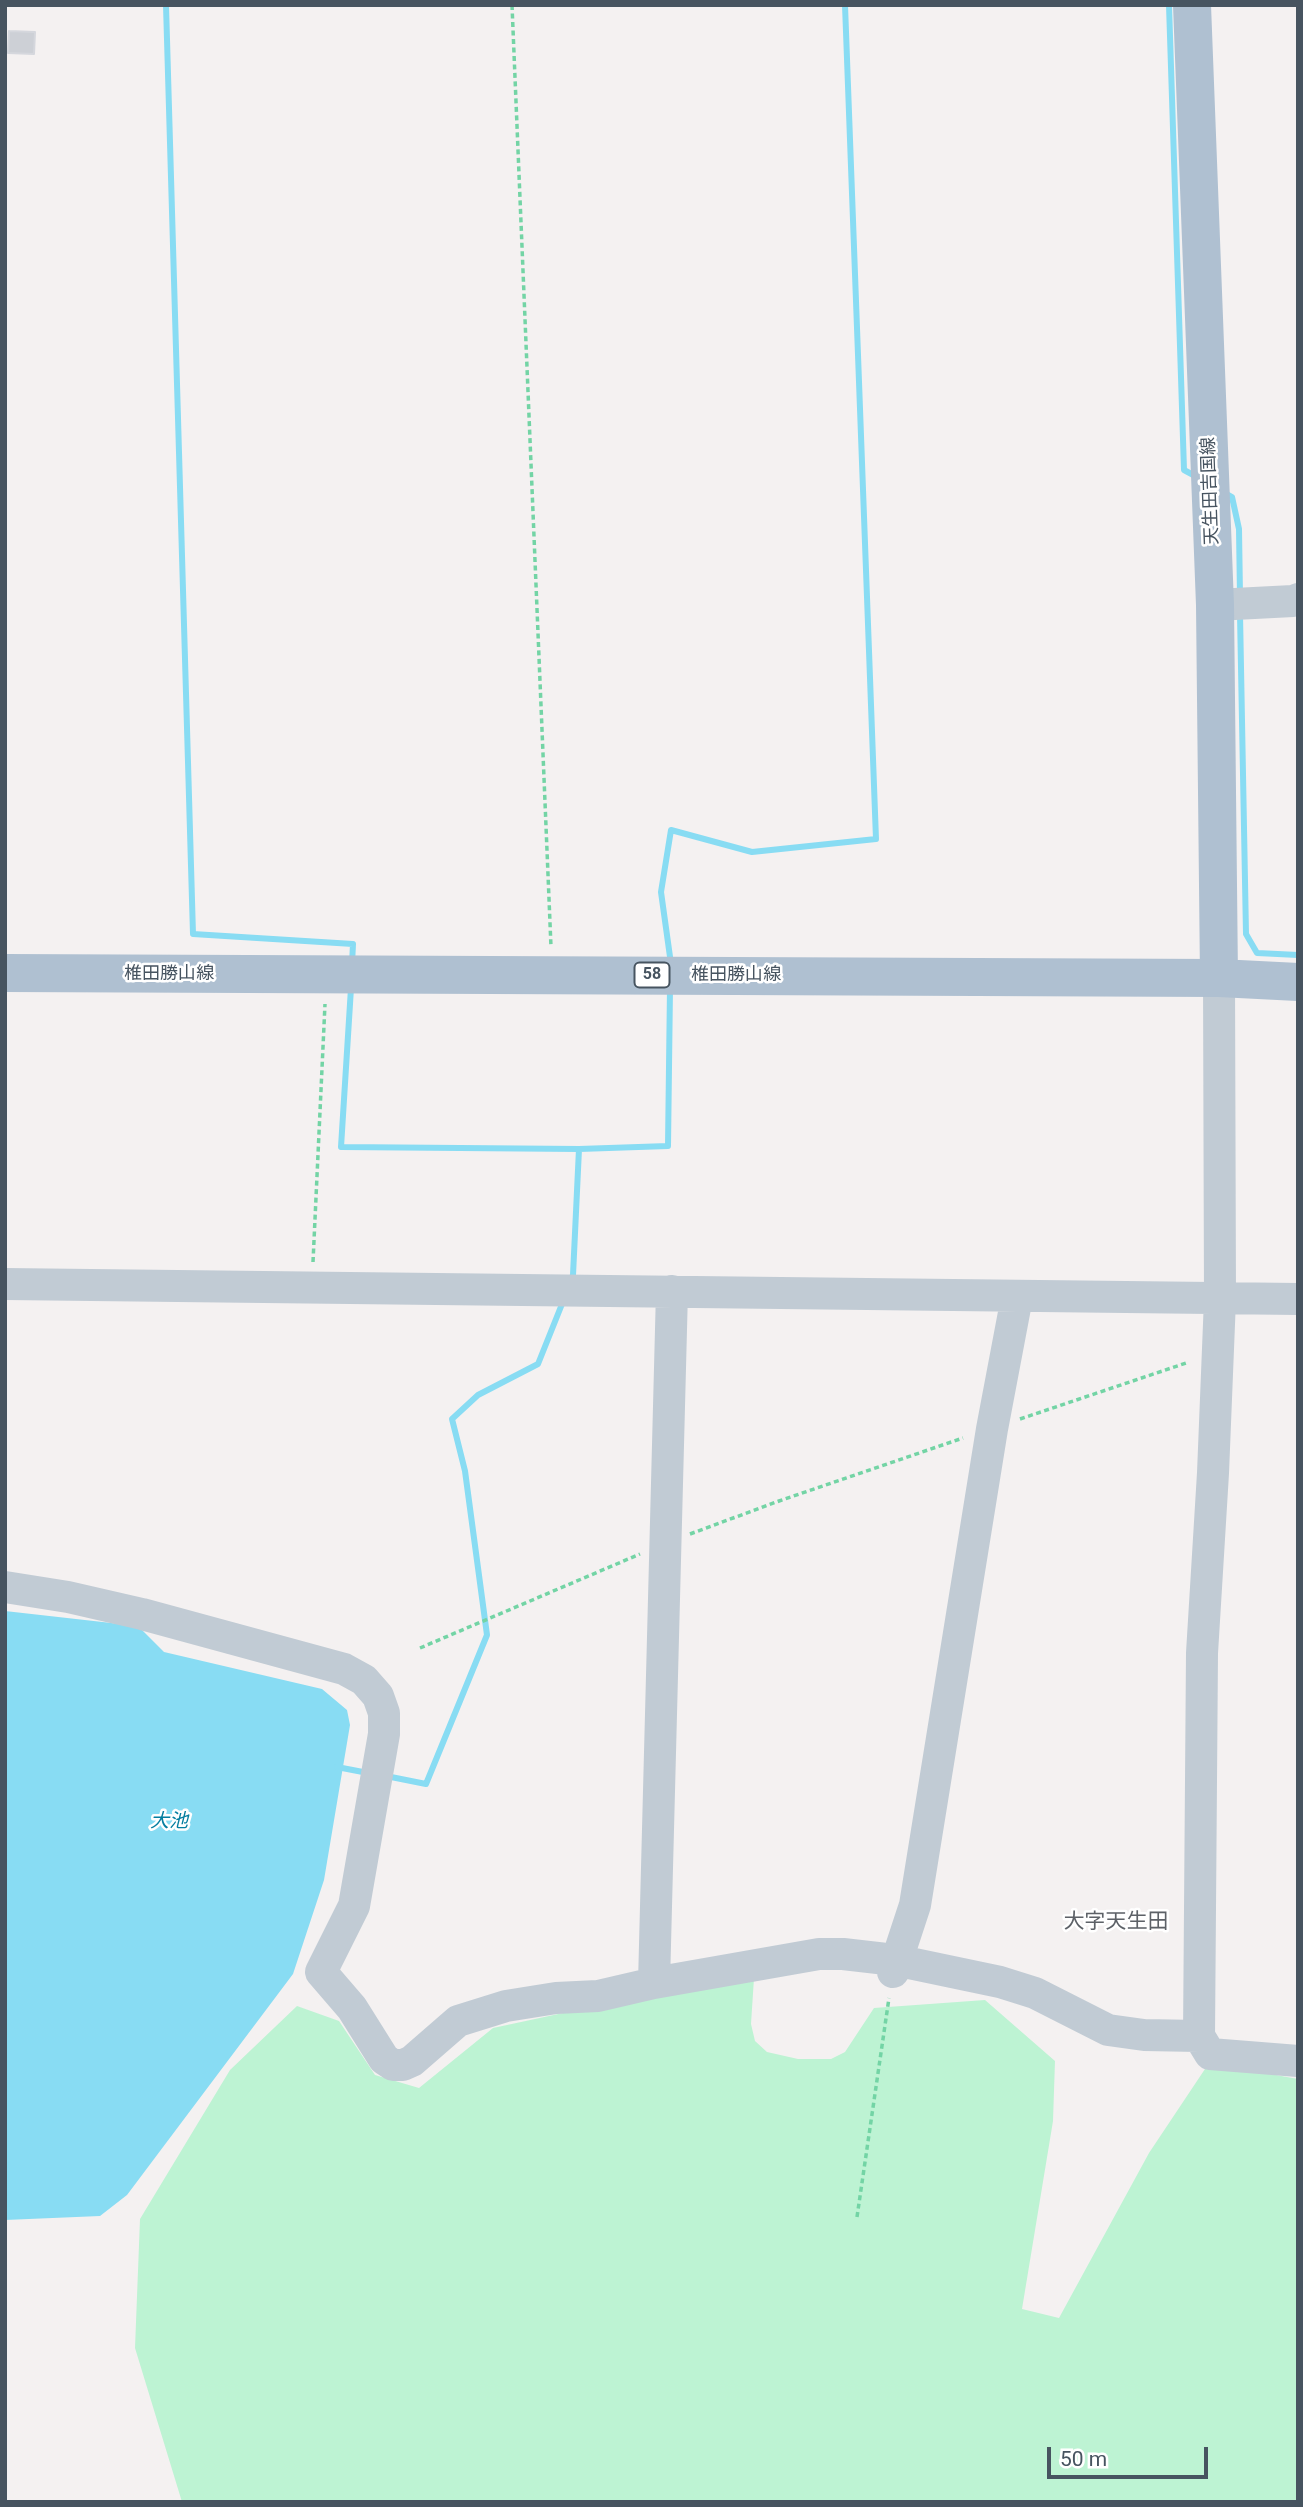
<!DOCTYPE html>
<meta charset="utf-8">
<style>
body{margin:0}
#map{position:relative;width:1303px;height:2507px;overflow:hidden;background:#f4f1f1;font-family:Roboto,sans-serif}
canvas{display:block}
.frame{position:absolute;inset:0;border:7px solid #475460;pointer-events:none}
.scale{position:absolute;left:1047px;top:2447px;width:161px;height:32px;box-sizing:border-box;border:4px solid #475460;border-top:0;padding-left:9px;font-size:21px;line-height:24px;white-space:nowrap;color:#475460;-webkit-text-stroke:5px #fff;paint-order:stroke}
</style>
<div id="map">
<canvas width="1303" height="2507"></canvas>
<div class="frame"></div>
<div class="scale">50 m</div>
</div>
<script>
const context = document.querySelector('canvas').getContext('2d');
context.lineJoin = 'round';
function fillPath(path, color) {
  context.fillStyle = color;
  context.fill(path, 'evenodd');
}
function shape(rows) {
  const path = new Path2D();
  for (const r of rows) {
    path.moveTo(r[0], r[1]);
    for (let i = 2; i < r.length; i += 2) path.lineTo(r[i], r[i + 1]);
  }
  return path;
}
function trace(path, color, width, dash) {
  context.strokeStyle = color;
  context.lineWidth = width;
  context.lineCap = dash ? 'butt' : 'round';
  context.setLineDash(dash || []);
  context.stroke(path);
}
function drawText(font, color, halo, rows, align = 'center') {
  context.font = font + ' Roboto,"Noto Sans JP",sans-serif';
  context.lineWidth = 5;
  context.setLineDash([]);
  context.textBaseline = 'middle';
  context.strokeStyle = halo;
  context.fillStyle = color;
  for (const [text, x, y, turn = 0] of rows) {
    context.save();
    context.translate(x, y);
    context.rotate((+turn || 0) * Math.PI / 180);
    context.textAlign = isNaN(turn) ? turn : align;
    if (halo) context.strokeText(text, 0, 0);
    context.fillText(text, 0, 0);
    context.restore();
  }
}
const green = shape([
 [754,1978,751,2024,755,2041,767,2052,798,2059,831,2059,845,2052,874,2008,985,2000,1055,2061,1053,2121,1022,2309,1059,2318,1149,2153,1209,2063,1298,2079,1298,2502,182,2502,135,2348,140,2219,230,2070,297,2006,339,2021,375,2075,419,2088,493,2028,675,1989]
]);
const water = shape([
 [5,1611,138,1626,164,1652,322,1689,347,1710,350,1725,324,1880,293,1974,127,2195,100,2216,5,2220]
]);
const stream = shape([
 [166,5,193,934,353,944,352,964],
 [1169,5,1184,470,1197,477],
 [1225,493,1232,497,1239,529,1240,596],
 [1240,614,1246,934,1257,953,1298,955],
 [671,964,661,892,671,830,752,852,876,839,845,5],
 [351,988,341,1147,579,1149,573,1275,570,1282],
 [579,1149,668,1146,670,988],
 [337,1767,368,1773],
 [386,1776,426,1784,487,1635,465,1471,452,1419,478,1395,538,1364,564,1299]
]);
const building = shape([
 [9,31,35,32,34,54,8,53,9,31]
]);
const path = shape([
 [512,5,551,947],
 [313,1262,325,1004],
 [1020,1419,1189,1362],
 [690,1534,779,1501,963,1438],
 [420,1648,640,1554],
 [857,2217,889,1998]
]);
const minor = shape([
 [1215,605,1293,601,1298,599],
 [1219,978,1220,1299,1213,1473,1202,1653,1199,2036,1210,2054,1298,2061],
 [5,1284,1298,1299],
 [5,1587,68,1597,142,1614,344,1669,364,1680,378,1696,384,1713,384,1734,354,1906,321,1972,352,2008,384,2059,393,2065,403,2065,412,2061,458,2021,506,2006,556,1998,598,1996,654,1983,819,1954,843,1954,895,1960,1000,1982,1035,1993,1108,2030,1144,2035,1199,2036],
 [893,1972,915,1905,992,1429,1017,1297],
 [654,1983,672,1291]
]);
const major = shape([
 [1192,5,1215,605,1219,978],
 [5,973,1219,978,1298,982]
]);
const shields = [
 [652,975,35]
];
const shieldNames = [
 ["58",652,975]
];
const streetNames = [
 ["天生田吉国線",1211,491,-92],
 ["椎田勝山線",169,974],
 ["椎田勝山線",736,975]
];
const waterNames = [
 ["大池",169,1822]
];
const quarterNames = [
 ["大字天生田",1116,1923]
];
fillPath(green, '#bdf3d3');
fillPath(water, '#88dcf3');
trace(stream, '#88dcf3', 6);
fillPath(building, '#cdd0d6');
trace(building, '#d5d7dd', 2);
trace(path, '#73d4a5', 3.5, [5, 3.5]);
trace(minor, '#c1cbd4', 32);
trace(major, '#afc0d1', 38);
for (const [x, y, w] of shields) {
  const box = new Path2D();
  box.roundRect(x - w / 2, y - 12.5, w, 25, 5);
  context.fillStyle = '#fff';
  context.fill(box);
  trace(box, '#475460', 2);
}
drawText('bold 16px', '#475460', null, shieldNames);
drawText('18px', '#475460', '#fff', streetNames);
drawText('italic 19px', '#047ea0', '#fff', waterNames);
drawText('21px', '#5d6167', '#fff', quarterNames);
</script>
